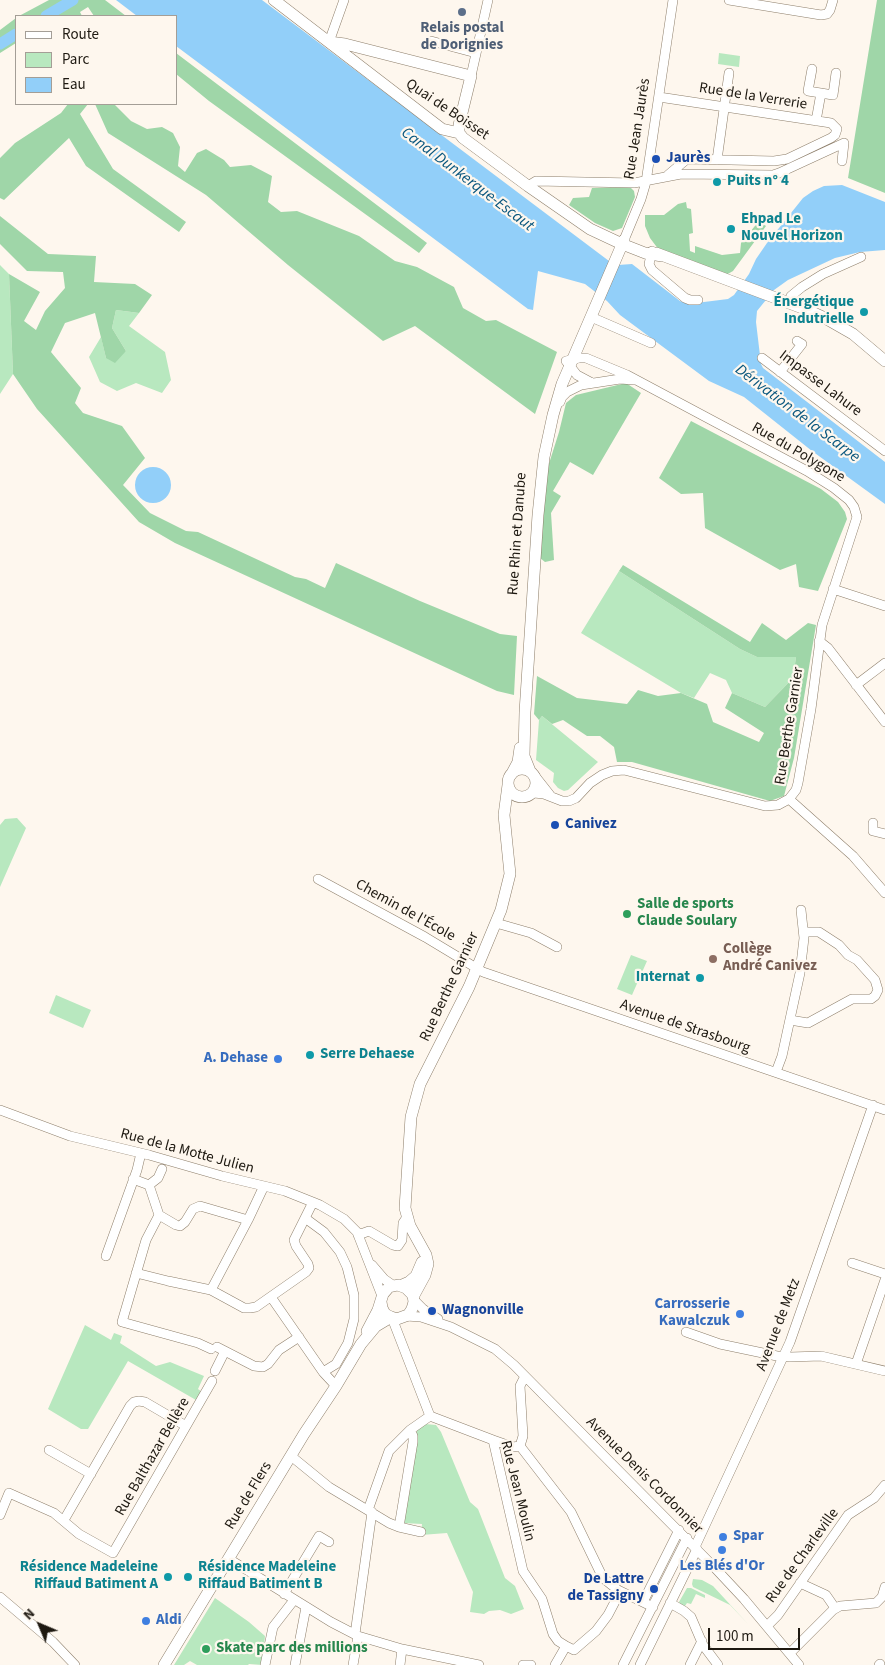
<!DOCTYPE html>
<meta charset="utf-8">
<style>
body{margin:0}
#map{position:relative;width:885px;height:1665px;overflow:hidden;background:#fef7ee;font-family:"Source Sans 3",sans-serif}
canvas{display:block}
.legend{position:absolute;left:15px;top:15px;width:162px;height:90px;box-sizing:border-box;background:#fef7ee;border:1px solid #a49e96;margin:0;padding:6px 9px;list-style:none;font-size:15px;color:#1e1911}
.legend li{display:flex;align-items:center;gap:10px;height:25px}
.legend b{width:25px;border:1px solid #a49e96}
.north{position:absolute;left:15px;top:1600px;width:50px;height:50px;-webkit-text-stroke:4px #fef7ee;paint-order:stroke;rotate:315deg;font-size:14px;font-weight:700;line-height:20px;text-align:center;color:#1e1911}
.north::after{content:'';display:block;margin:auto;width:18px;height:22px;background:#1e1911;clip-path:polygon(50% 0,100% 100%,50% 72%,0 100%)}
.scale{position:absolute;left:708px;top:1628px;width:92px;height:22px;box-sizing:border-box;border:2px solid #1e1911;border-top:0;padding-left:6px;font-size:15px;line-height:18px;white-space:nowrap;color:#1e1911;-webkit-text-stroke:4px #fef7ee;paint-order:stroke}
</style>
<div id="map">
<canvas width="885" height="1665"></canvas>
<ul class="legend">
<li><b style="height:6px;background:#fff"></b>Route</li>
<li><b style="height:14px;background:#b8e8bf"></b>Parc</li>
<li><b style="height:14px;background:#92cff9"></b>Eau</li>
</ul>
<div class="north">N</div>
<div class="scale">100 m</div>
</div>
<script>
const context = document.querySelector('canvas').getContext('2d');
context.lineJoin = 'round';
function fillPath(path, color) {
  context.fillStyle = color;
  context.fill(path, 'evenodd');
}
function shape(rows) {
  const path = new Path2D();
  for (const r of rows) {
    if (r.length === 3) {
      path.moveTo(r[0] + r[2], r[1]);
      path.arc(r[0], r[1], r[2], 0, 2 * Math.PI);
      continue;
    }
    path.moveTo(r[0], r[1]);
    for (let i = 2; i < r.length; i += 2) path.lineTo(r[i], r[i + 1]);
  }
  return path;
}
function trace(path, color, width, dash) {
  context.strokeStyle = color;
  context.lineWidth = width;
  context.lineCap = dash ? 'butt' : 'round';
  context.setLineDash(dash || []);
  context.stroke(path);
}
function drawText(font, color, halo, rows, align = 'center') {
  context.font = font + ' "Source Sans 3",sans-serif';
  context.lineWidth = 4.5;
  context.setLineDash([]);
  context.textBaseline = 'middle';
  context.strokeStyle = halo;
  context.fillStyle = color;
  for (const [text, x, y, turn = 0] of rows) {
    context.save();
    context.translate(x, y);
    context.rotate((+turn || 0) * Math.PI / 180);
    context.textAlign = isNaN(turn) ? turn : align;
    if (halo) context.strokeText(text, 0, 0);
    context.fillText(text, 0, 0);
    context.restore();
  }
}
const green = shape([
 [719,53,740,56,739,67,718,64],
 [0,265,9,274,13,374,0,394],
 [116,310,139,313,129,326,165,352,171,380,162,393,136,383,117,391,100,382,89,357,101,337,106,358,126,351,112,328],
 [619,571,740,649,757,657,796,657,793,678,765,707,732,693,726,680,710,673,694,698,681,693,581,633],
 [542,716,598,762,568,790,564,791,558,788,553,782,554,773,536,760,539,720],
 [17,818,26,828,0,887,0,825,5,819],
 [631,955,647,961,632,995,617,989],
 [56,995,91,1010,83,1028,49,1013],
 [85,1325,111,1340,114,1333,122,1336,120,1343,156,1366,170,1362,204,1376,198,1389,202,1392,196,1400,128,1361,88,1429,81,1429,48,1409],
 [425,1424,436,1425,441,1432,470,1502,478,1509,505,1578,515,1586,524,1609,511,1614,500,1610,489,1611,484,1614,470,1612,473,1592,447,1533,421,1535,422,1524,403,1523,417,1430],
 [693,1579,702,1580,713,1586,748,1624,730,1605,693,1587,692,1584],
 [687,1588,691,1588,705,1595,705,1598,696,1594,691,1604,687,1603,685,1606,680,1604,679,1602],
 [215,1598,249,1622,265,1636,262,1665,249,1664,248,1665,197,1665,190,1661,184,1665,174,1665]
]);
const forest = shape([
 [49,0,105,0,126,16,94,16,88,7,80,12,82,16,19,16],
 [877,0,885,0,885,193,848,178],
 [16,18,16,43,0,53,0,30],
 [176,53,427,243,419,253,209,101,176,74],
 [68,104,88,104,80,114,113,169,186,222,179,232,86,166,69,138,4,200,0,198,0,158,15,143,61,113],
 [95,104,114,104,131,121,147,129,162,127,173,133,180,147,178,166,185,172,197,153,206,149,224,160,230,167,251,165,272,176,268,202,281,212,297,211,359,236,395,261,417,267,454,287,463,308,486,321,496,320,557,352,535,414,415,326,383,341,288,265,206,195,108,133],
 [630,187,634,191,635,197,622,228,613,231,595,223,569,205,573,198,589,197,592,188],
 [686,202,687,208,691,209,693,233,689,234,690,251,695,253,695,246,722,255,740,253,741,243,759,221,766,226,733,271,726,275,659,250,650,238,645,226,645,215,664,215,678,204],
 [0,216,48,254,96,256,94,282,135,284,152,295,139,313,116,310,112,328,126,351,115,363,106,358,95,313,65,323,51,352,81,388,75,403,83,413,122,426,145,458,123,485,150,513,186,531,198,532,295,577,306,579,325,588,336,563,420,601,500,634,517,636,514,695,497,691,175,543,139,522,37,409,13,374,9,274,40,292,24,321,36,330,45,311,65,288,63,272,27,271,0,244],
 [626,383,641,393,593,475,570,462,553,491,561,496,551,513,554,560,545,562,540,558,546,473,559,432,566,403,576,395],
 [691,421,821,489,838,502,845,512,847,519,818,591,799,587,796,564,780,570,705,528,703,493,681,494,659,478],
 [623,565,750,642,762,623,786,640,808,623,816,625,794,758,784,796,770,801,632,762,617,762,614,747,600,736,587,736,563,720,552,724,542,716,539,720,534,714,537,676,577,698,627,704,638,690,658,696,681,693,707,704,713,722,759,742,764,733,725,708,732,693,765,707,793,678,796,657,757,657,740,649,619,571]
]);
const water = shape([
 [116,0,262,0,609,261,618,265,632,264,680,301,688,304,728,299,734,295,749,274,756,259,767,243,803,198,813,191,824,186,842,185,885,202,885,250,860,252,835,258,788,280,774,290,757,311,756,322,761,364,763,368,885,462,885,504,812,451,744,397,709,381,620,315,607,301,585,284,538,271,533,310,528,309,176,46,176,16,137,16],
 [153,485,18]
]);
const river = shape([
 [46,16,73,0],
 [0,44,16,34]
]);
const minor = shape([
 [729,0,821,15,827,14,830,10,833,0],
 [431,41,476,53],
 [329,42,344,0],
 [812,69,808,91,833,95,836,73],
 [471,76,488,0],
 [659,97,831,123,837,129,835,135,831,138,787,159,774,161,687,159,668,175],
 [816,121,821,93],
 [717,160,729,73],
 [528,186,536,181,634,183,681,174,773,175,779,173,844,143,842,161],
 [624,240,641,199,646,182,673,0],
 [652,251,649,264,652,270,685,298,690,300,698,300],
 [789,303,791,296,802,287,823,274,861,257],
 [591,317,651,343],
 [762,358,885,451],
 [780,372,802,344,797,341],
 [560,402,562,397,567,392,581,385,620,379,634,380],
 [833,589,885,606],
 [819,641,828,648,885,722],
 [856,685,885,663],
 [535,776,550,795],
 [534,793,544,794,562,801,569,801,576,798,590,783,602,775,612,771,624,770,765,806,778,805,789,799,796,790,798,783,811,709,822,625,857,517,854,507,849,500,834,488,807,471,627,375,586,358,579,358,566,361,577,375,592,383],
 [789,799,853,856,885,893],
 [873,823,873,831,885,834],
 [318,879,425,937,483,972,885,1110],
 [496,923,531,933,557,947],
 [790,1020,808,1023,852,999,871,999,875,996,878,990,875,980,857,960,848,955,839,945,819,932,804,932],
 [776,1072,782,1056,800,973,804,938,801,910],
 [0,1110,70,1136,149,1155,222,1176,285,1191,320,1205,344,1219,357,1232,382,1296],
 [133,1179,149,1185,158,1178,162,1169],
 [149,1185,159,1215],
 [159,1215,146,1240,122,1322,198,1343,211,1349],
 [159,1215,176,1225,180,1226,185,1222,193,1209,200,1206,248,1220],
 [305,1218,324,1232,340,1252,347,1267,354,1295,354,1319,348,1343,336,1364,323,1372],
 [358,1235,369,1231,393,1245,398,1246,402,1240,403,1223,407,1217],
 [106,1256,137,1170,141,1153],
 [852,1263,885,1274],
 [372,1265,384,1279,394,1286],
 [136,1273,168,1281,211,1290,244,1308,250,1308,256,1307,306,1272,309,1268,308,1264,296,1246,294,1240,313,1202],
 [211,1290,248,1220,264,1186],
 [271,1297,323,1372,336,1386],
 [414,1300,423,1309,438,1319],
 [406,1316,421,1317,451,1327,495,1349,514,1365,715,1568,744,1599,799,1665],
 [392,1318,430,1416],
 [686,1332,720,1344,777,1356,790,1357,821,1356,885,1371],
 [217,1347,254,1366,263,1367,268,1364,279,1350,299,1337],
 [856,1364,885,1280],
 [215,1371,225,1351],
 [430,1416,493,1440,523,1571,542,1599,553,1634,558,1641,566,1646],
 [493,1440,513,1447,520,1446],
 [520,1446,571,1512,603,1578,618,1590,653,1607],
 [520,1446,523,1436,520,1386,525,1376],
 [49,1450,91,1474],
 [291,1456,329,1487,389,1523,399,1527,421,1532],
 [368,1510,389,1451,410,1430,430,1416],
 [0,1515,9,1493,54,1513,79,1534,113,1553,212,1381],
 [64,1520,130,1406,134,1402,139,1401,145,1402,186,1426],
 [399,1527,413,1442,413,1436,410,1430],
 [695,1547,790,1342,873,1105],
 [229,1559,331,1622,358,1636,402,1649,479,1665],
 [800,1583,826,1595,835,1608],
 [284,1594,319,1536,329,1542],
 [0,1597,53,1642,75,1665],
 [643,1602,679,1530],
 [670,1603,684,1611,691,1617,703,1645,718,1665],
 [767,1626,778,1615,848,1515,874,1498,885,1485],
 [355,1634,372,1512],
 [790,1653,833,1610,840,1606,876,1603,882,1597,885,1587],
 [265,1665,273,1627,294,1600],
 [295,1665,306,1607],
 [353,1665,358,1636],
 [400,1665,402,1649],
 [523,1665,531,1665],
 [555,1665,566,1646,574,1650,596,1631,608,1615,620,1592],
 [623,1665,687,1538],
 [640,1665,697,1549],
 [690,1665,702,1641],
 [879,1665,880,1664]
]);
const major = shape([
 [274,0,442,129,459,133,463,138,528,186,590,229,622,244,645,253,662,256],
 [329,42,345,44,471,76,459,125,459,133],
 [656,253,805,309,825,318,853,334,885,361],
 [522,783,14],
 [530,771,524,756,525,712,538,515,544,457,553,415,562,384,624,240],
 [511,775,518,762,520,748],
 [400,1286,409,1282,416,1276,422,1262],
 [413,1297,425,1275,428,1264,426,1255,410,1226,405,1208,411,1117,420,1084,469,987,501,910,510,874,504,815,508,785],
 [367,1331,378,1310,383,1294,389,1287,398,1285,406,1288,413,1295,414,1302,412,1309,408,1315,397,1319,391,1317,385,1314,382,1308,381,1302],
 [164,1665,304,1434,336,1386,361,1344,376,1326,391,1317]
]);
const markers = [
 [462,12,5,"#5c6f8a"],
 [656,159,5,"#1a4fb4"],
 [717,182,5,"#0f9aa8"],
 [731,229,5,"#0f9aa8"],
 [864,312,5,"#0f9aa8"],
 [555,825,5,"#1a4fb4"],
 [627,914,5,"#2e9e5b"],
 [713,959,5,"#8d6e63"],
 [700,978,5,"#0f9aa8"],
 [310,1055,5,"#0f9aa8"],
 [278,1059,5,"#3f7fe0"],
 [432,1311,5,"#1a4fb4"],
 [740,1314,5,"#3f7fe0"],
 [723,1537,5,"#3f7fe0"],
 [722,1550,5,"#3f7fe0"],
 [168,1577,5,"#0f9aa8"],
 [188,1577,5,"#0f9aa8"],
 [654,1589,5,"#1a4fb4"],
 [146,1621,5,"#3f7fe0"],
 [206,1649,5,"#2e9e5b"]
];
const serviceNames = [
 ["Relais postal",462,29],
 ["de Dorignies",462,46]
];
const streetNames = [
 ["Rue de la Verrerie",753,97,9],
 ["Quai de Boisset",447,110,34],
 ["Rue Jean Jaurès",638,129,-81],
 ["Impasse Lahure",820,384,37],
 ["Rue du Polygone",798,453,30],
 ["Rue Rhin et Danube",518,534,-86],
 ["Rue Berthe Garnier",790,726,-81],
 ["Chemin de l'École",405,911,29],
 ["Rue Berthe Garnier",450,987,-65],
 ["Avenue de Strasbourg",685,1027,19],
 ["Rue de la Motte Julien",187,1152,15],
 ["Avenue de Metz",779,1325,-69],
 ["Rue Balthazar Bellère",153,1457,-60],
 ["Avenue Denis Cordonnier",644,1476,45],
 ["Rue Jean Moulin",517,1491,76],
 ["Rue de Flers",249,1496,-59],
 ["Rue de Charleville",803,1556,-54]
];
const transitNames = [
 ["Jaurès",666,159],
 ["Canivez",565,825],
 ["Wagnonville",442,1311],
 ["De Lattre",644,1580,"right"],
 ["de Tassigny",644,1597,"right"]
];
const cultureNames = [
 ["Puits n° 4",727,182],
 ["Ehpad Le",741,220],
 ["Nouvel Horizon",741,237],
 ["Énergétique",854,303,"right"],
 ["Indutrielle",854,320,"right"],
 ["Internat",690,978,"right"],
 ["Serre Dehaese",320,1055],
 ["Résidence Madeleine",158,1568,"right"],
 ["Riffaud Batiment A",158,1585,"right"],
 ["Résidence Madeleine",198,1568],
 ["Riffaud Batiment B",198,1585]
];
const leisureNames = [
 ["Salle de sports",637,905],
 ["Claude Soulary",637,922],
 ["Skate parc des millions",216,1649]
];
const educationNames = [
 ["Collège",723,950],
 ["André Canivez",723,967]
];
const shopNames = [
 ["A. Dehase",268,1059],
 ["Carrosserie",730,1305],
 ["Kawalczuk",730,1322],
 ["Spar",733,1537,"left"],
 ["Les Blés d'Or",722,1567,"center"],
 ["Aldi",156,1621,"left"]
];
const waterNames = [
 ["Canal Dunkerque-Escaut",467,180,37],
 ["Dérivation de la Scarpe",797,414,37]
];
fillPath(green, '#b8e8bf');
fillPath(forest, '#9fd6a8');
fillPath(water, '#92cff9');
trace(river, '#92cff9', 11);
trace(minor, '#8e7f6b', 10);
trace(major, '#8e7f6b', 12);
trace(minor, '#fff', 9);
trace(major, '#fff', 11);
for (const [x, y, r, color] of markers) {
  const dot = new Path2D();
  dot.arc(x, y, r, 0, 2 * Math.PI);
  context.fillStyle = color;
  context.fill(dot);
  trace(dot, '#fef7ee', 2);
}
drawText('bold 15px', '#4e5e75', '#fef7ee', serviceNames);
drawText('15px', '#1e1911', '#fef7ee', streetNames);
drawText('bold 15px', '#164399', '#fef7ee', transitNames, 'left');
drawText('bold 15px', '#0d838f', '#fef7ee', cultureNames, 'left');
drawText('bold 15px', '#27864d', '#fef7ee', leisureNames, 'left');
drawText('bold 15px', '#785e54', '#fef7ee', educationNames, 'left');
drawText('bold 15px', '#366cbe', '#fef7ee', shopNames, 'right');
drawText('italic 16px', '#0a577e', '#fef7ee', waterNames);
</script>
